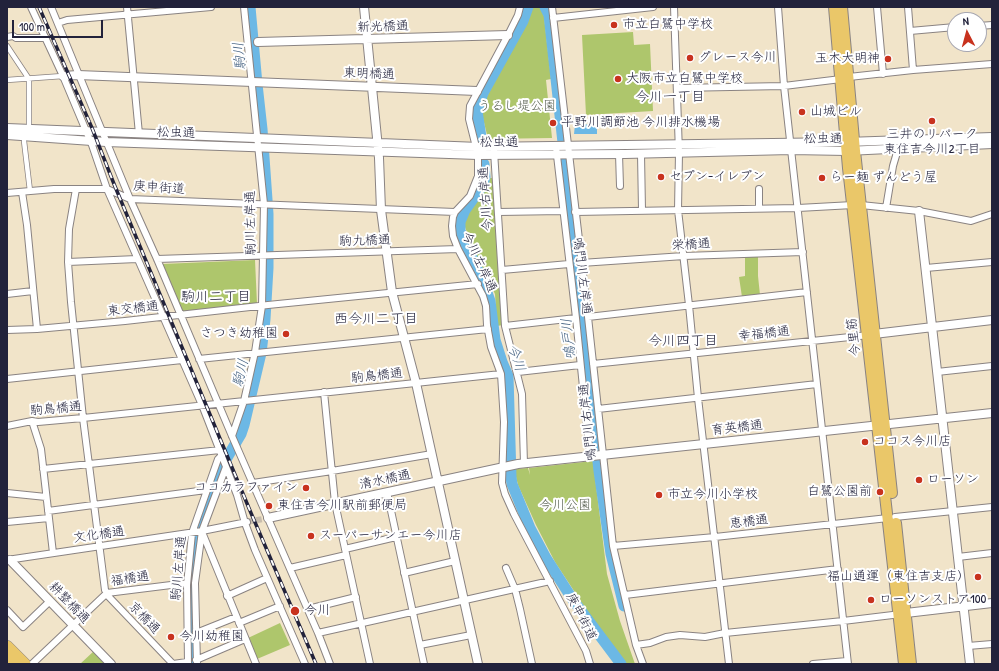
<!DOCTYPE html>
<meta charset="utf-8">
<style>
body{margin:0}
#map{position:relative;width:999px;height:671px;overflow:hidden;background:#f1e4c9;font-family:"Patrick Hand",sans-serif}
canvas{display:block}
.frame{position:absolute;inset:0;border:8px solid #22223b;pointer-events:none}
.north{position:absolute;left:947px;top:12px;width:40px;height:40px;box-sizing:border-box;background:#fff;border:1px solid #a7a7b1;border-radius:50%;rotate:354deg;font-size:11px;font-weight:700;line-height:16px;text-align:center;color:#22223b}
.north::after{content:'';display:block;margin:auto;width:14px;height:18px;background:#c8321e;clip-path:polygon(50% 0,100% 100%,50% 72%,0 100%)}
.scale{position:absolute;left:12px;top:20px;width:91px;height:18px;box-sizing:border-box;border:2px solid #22223b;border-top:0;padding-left:5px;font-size:12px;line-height:14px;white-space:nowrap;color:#22223b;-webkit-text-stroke:3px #fff;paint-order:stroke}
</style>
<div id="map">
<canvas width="999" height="671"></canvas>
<div class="frame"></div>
<div class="north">N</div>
<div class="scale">100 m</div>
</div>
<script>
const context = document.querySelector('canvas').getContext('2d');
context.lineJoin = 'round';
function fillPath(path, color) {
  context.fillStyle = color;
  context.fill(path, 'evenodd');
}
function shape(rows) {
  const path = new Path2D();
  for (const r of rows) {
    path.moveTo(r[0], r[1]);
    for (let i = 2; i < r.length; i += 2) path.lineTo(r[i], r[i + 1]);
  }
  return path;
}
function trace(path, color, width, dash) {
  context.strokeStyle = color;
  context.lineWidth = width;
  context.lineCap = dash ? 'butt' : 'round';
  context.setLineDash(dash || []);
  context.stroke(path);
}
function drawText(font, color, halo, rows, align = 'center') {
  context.font = font + ' "Patrick Hand","Klee One",sans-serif';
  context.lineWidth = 4;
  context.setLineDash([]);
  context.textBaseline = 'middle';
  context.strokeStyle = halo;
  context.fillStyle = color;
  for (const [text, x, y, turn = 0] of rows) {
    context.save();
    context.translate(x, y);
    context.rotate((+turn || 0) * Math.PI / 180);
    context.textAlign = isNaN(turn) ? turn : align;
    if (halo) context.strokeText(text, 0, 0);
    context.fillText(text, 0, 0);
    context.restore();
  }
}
const green = shape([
 [532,7,542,7,544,16,551,79,546,80,552,138,488,139,482,114,484,102,527,20],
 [633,32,634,45,650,44,653,111,586,115,582,35],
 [490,178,493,178,503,325,497,326,495,294,472,246,465,227,465,219,468,211,488,185],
 [745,257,758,257,758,276,760,295,742,297,739,277,745,276],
 [255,260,257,304,184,315,162,264],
 [593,461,607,574,620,621,635,664,622,664,555,562,536,525,518,485,514,469,528,468,530,475,529,468],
 [280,623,290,645,257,659,248,638],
 [94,651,106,664,80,664]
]);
const water = shape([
 [597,124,597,134,574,134,575,125]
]);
const river = shape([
 [545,7,549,15,599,471,611,554,624,606],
 [481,137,477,111,483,93,523,21,528,7],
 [484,164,485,177,483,185,465,210,460,222,460,231,484,284,490,301,495,340,502,362,508,376,511,477,512,484,530,528,546,558,573,600,621,664],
 [192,664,191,584,199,525,221,468,241,434,244,425,261,353,265,319,268,268,268,214,262,129,257,84,250,7]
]);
const minorTunnel = shape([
 [247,522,268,518]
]);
const pedestrian = shape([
 [7,46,29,79,29,124],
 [7,80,63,76],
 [24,141,30,191]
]);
const minor = shape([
 [31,7,63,76,92,145,107,189,202,405,237,495,245,523,255,550,305,664],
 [51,7,130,199,157,259,232,436,318,633,330,664],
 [127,7,139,134],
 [520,7,518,15,508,35,470,106,469,119,478,155,478,176,470,196,455,212,453,217,452,226,453,236,458,249,483,296,486,306,487,325,491,347,501,374,504,422,502,483,505,494,514,514,586,651,590,664],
 [552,7,588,317,613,546,636,645,643,664],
 [674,7,679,153,678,210,689,305,698,398,729,664],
 [778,7,784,86,848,664],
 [877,7,883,74],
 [908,7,913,70],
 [553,18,653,7],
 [58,23,67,20,211,7],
 [979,26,992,25],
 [910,31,955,27],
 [7,37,13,36,16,38,46,38],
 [849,77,913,70,992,64],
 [677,88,784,86,841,79],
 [556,147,576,318,590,456],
 [494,151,505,326,522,394,524,464],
 [619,154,620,186],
 [641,154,642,210],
 [76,189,69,229,68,262,71,302,83,418,105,590,109,597,173,664,187,662],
 [759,189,759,208],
 [22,192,27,225,37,329],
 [7,193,54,189,107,189,130,199,455,212],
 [861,205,919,211,971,221,992,214],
 [886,208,893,166,898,149],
 [498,212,563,211],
 [575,212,798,208,853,205],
 [157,259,458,249],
 [68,262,137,259],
 [581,263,684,256,803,252],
 [926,268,992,262],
 [502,270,569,264],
 [7,294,33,291],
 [588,317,807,292],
 [505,326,576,318],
 [7,330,37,329,125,321,268,305,478,284],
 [199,359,488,329],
 [593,364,869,335],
 [518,372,580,365],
 [937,372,992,366],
 [7,379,182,360],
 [324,392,335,503,370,664],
 [598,409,817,384],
 [32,421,41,449,53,553],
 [7,426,32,421,38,422,83,418,501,374],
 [232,436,244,401,255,352,262,306,264,204,244,7],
 [43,469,220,450],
 [253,483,332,471,432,454],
 [387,492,424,664],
 [7,493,46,497],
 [48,511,206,490],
 [895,517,992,507],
 [7,522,49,518],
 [202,532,256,664],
 [613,546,715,537,888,518],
 [345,549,396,537],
 [958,557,992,553],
 [7,560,202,531,247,522],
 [290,568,346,555],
 [506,568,515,589,520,609,532,664],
 [404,573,455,561],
 [625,595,838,569],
 [227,596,267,578],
 [308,609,356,597],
 [7,610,23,627,50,601],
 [239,623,280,606],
 [196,633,236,617],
 [318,633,550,581],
 [420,645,471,635],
 [636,645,650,643,666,637,680,635,705,637,725,633,843,621,901,614],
 [968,646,992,644],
 [196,660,245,639],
 [32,664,107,593,187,583],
 [188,664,187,585,192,533,218,459,222,455],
 [197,664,195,583,202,531,226,467],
 [813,664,847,661]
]);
const tertiary = shape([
 [364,7,379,158,381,210,392,292,416,383,478,664],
 [258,42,508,35],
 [63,76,78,75,477,91],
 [7,128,479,147,846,142,992,137],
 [7,135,106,142,478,155,625,154,791,150,847,151,992,144],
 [919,211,970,664],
 [874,334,992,320],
 [268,518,518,464,992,413],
 [10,560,111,664],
 [906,613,992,603]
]);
const primary = shape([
 [834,7,848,168,904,664],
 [842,7,855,151,892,493],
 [896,523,911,664]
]);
const motorway = shape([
 [7,646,25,664],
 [7,657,14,664]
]);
const rail = shape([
 [39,7,92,128,114,184,251,513,316,664]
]);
const markers = [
 [614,25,4,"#c8321e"],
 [690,58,4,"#c8321e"],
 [888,59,4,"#c8321e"],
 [618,79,4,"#c8321e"],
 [802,112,4,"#c8321e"],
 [932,121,4,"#c8321e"],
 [553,123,4,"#c8321e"],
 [661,177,4,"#c8321e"],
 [822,178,4,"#c8321e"],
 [286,334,4,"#c8321e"],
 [865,442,4,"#c8321e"],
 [919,480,4,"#c8321e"],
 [306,488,4,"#c8321e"],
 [880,492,4,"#c8321e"],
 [659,495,4,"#c8321e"],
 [269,506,4,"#c8321e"],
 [311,536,4,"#c8321e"],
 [978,577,4,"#c8321e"],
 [871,600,4,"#c8321e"],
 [295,611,5,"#c8321e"],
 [171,637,4,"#c8321e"]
];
const poiNames = [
 ["市立白鷺中学校",622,25],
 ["グレース今川",698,58],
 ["玉木大明神",880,59,"right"],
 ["大阪市立白鷺中学校",626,79],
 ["山城ビル",810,112],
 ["平野川調節池 今川排水機場",561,123],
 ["三井のリパーク",932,135,"center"],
 ["東住吉今川2丁目",932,150,"center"],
 ["セブン-イレブン",669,177],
 ["らー麺 ずんどう屋",830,178],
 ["さつき幼稚園",278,334,"right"],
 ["ココス今川店",873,442],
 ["ローソン",927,480],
 ["ココカラファイン",298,488,"right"],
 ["白鷺公園前",872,492,"right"],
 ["市立今川小学校",667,495],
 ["東住吉今川駅前郵便局",277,506],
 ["スーパーサンエー今川店",319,536],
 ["福山通運（東住吉支店）",970,577,"right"],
 ["ローソンストア100",879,600],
 ["今川",304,611],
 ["今川幼稚園",179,637]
];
const streetNames = [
 ["新光橋通",383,27,-2],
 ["東明橋通",369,74,2],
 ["松虫通",176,133,2],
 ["松虫通",823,139,1],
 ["松虫通",499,143],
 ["庚申街道",159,188,4],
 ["今川右岸通",486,199,-94],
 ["駒川左岸通",251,223,-91],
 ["駒九橋通",365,241,-2],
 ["栄橋通",691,245,-3],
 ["今川左岸通",479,262,65],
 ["鳴門川左岸通",582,276,83],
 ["東交橋通",133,309,-6],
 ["幸福橋通",764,334,-6],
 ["今里筋",854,337,-96],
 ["駒鳥橋通",377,376,-6],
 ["駒鳥橋通",56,409,-5],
 ["鳴門川右岸通",588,422,-96],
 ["育英橋通",737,428,-6],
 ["清水橋通",385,480,-12],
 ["恵橋通",749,522,-7],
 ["文化橋通",99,535,-8],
 ["駒川左岸通",179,568,-85],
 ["福橋通",130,579,-8],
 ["耕整橋通",69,603,46],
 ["庚申街道",581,617,63],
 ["京橋通",144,618,46]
];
const parkNames = [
 ["うるし堤公園",517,107],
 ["今川公園",565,506]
];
const waterNames = [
 ["駒川",240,56,-96],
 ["鳴戸川",569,339,-96],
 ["今川",516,358,73],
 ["駒川",241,373,-77]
];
const neighbourhoodNames = [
 ["今川一丁目",670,97],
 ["駒川二丁目",216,297],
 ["西今川二丁目",376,319],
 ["今川四丁目",683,341]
];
fillPath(green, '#aec66c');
fillPath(water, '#6cb8e5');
trace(river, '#6cb8e5', 11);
trace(minorTunnel, '#c8bdad', 6, [6, 3]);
trace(pedestrian, '#8a8382', 6);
trace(minor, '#8a8382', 8);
trace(tertiary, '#8a8382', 10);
trace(primary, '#8a8382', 12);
trace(motorway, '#8a8382', 12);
trace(pedestrian, '#fff', 4.5);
trace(minor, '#fff', 6);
trace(tertiary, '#fff', 8);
trace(primary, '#eac769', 10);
trace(motorway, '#eac769', 11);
trace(rail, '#22223b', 3.5);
trace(rail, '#fff', 2, [6]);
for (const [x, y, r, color] of markers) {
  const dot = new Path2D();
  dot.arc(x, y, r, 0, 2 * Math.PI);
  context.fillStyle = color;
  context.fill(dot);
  trace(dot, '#fff', 1.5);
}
drawText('13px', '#22223b', '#fff', poiNames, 'left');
drawText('13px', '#22223b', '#fff', streetNames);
drawText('13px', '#535b4c', '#fff', parkNames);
drawText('italic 14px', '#405e7f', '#fff', waterNames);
drawText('14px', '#22223b', '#fff', neighbourhoodNames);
</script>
